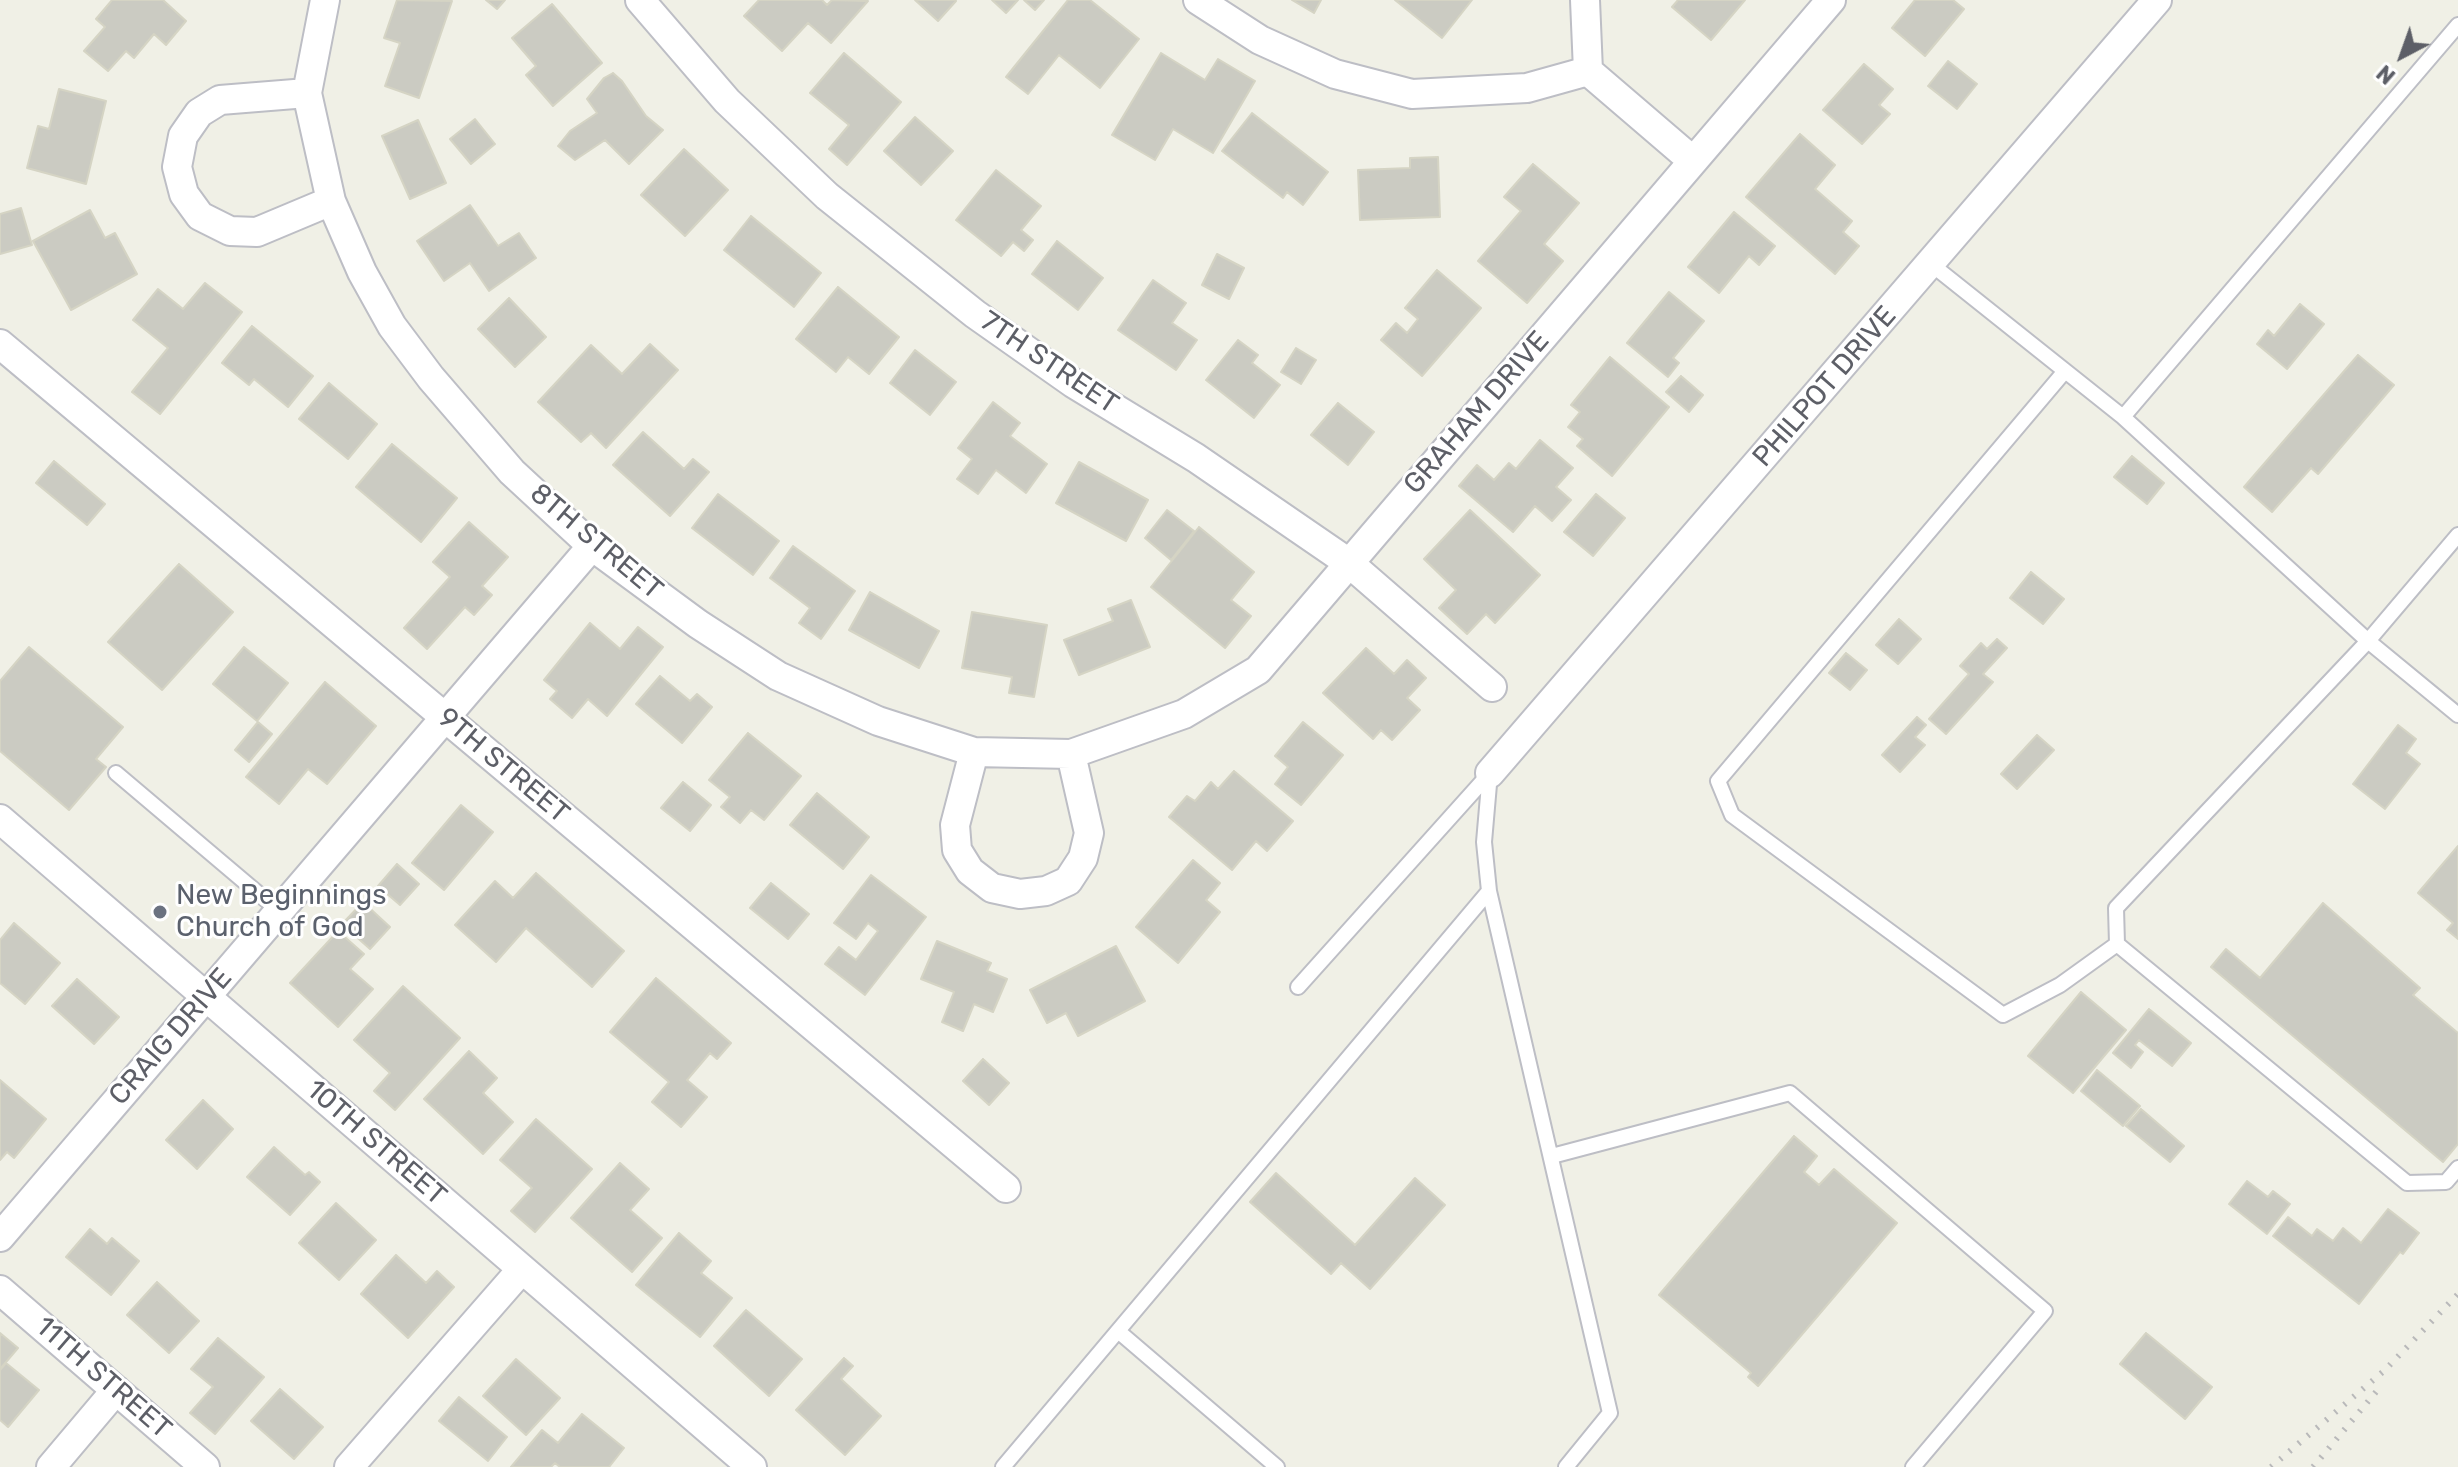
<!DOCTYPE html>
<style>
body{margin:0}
#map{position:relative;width:2458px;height:1467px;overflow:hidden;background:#f0f0e6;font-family:Rubik,sans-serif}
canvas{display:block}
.north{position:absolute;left:2362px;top:16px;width:80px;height:80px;-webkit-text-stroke:6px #fff;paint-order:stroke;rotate:221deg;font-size:22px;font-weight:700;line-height:32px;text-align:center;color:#5d5f67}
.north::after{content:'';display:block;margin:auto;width:28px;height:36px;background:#5d5f67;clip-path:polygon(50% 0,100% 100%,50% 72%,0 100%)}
</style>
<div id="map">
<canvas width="2458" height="1467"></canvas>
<div class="north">N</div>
</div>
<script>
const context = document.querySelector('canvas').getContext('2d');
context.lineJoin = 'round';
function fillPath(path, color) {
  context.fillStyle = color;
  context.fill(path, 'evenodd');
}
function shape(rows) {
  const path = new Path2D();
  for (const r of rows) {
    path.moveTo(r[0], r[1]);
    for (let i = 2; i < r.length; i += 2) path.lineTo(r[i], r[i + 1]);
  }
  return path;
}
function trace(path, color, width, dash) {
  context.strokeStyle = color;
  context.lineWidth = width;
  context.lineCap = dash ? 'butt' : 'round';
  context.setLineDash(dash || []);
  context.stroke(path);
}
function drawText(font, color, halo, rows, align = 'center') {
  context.font = font + ' Rubik,sans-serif';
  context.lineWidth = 6;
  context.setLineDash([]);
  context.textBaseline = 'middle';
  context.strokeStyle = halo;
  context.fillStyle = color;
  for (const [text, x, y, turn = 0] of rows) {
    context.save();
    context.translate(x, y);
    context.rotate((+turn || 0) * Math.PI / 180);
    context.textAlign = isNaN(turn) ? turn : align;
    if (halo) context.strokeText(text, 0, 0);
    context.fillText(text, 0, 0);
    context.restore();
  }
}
const building = shape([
 [112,0,163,0,186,21,166,45,154,34,134,58,126,51,108,71,84,51,105,27,96,19,112,0],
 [397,0,452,1,419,98,385,86,400,43,384,38,397,0],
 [486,0,505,0,497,9,486,0],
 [759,0,822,0,827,5,832,0,868,1,831,43,808,23,782,51,744,16,759,0],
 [915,0,955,0,956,1,938,21,915,0],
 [992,0,1018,0,1006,13,992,0],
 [1024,0,1044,0,1035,10,1024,0],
 [1068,0,1090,0,1139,39,1100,88,1059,55,1028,94,1006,77,1068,0],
 [1292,0,1321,0,1314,13,1292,0],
 [1395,0,1472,0,1442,38,1395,0],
 [1678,0,1745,0,1711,40,1672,7,1678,0],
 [1915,0,1953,0,1964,9,1925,56,1892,28,1915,0],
 [552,4,602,63,553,106,526,75,536,66,512,38,552,4],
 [844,53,901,102,847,165,829,149,849,125,810,93,844,53],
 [1161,53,1205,80,1218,59,1255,81,1213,153,1173,129,1155,160,1112,135,1161,53],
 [1948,61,1977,84,1957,109,1928,86,1948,61],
 [1864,64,1893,89,1879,105,1890,114,1862,144,1823,110,1864,64],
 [613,73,622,81,646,116,663,130,629,164,605,140,575,160,558,146,570,131,597,113,587,99,604,78,613,73],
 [59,89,106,101,86,184,27,168,38,126,49,129,59,89],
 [1252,113,1328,172,1303,205,1287,192,1283,198,1222,151,1252,113],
 [915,117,953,151,921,185,884,151,915,117],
 [475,119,495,144,471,164,450,139,475,119],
 [418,120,446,183,410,199,382,136,418,120],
 [1800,134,1835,165,1815,189,1852,221,1843,232,1859,246,1835,274,1746,197,1800,134],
 [684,149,728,190,685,236,641,195,684,149],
 [1438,157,1440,217,1360,220,1358,170,1410,168,1410,158,1438,157],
 [1533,164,1579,203,1544,244,1563,261,1527,303,1478,261,1521,211,1504,197,1533,164],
 [996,170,1041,206,1021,230,1033,240,1024,251,1013,242,1001,256,956,220,996,170],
 [470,205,498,246,519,233,536,258,489,291,470,263,444,281,417,241,470,205],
 [21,208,32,245,0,254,0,214,21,208],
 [90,210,105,238,115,233,137,274,71,310,33,241,90,210],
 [1734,212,1775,246,1759,265,1749,256,1719,293,1688,267,1734,212],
 [751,216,821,273,794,307,724,250,751,216],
 [1057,241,1103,278,1078,310,1032,274,1057,241],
 [1217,254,1244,268,1229,299,1202,285,1217,254],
 [1437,270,1481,308,1422,376,1381,340,1396,323,1407,333,1418,319,1405,308,1437,270],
 [1153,280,1186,303,1172,323,1197,340,1176,370,1118,330,1153,280],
 [205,283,242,312,160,414,132,392,168,348,133,320,158,289,183,309,205,283],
 [838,287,899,337,869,374,848,357,836,372,796,339,838,287],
 [1669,292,1704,321,1673,358,1679,363,1668,377,1627,343,1669,292],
 [509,298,546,337,515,367,478,329,509,298],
 [2300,304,2324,324,2287,369,2257,344,2268,330,2274,336,2300,304],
 [252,326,313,376,288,407,254,379,249,385,222,363,252,326],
 [1238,340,1258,355,1252,363,1280,385,1254,418,1206,380,1238,340],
 [650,344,678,370,606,448,591,433,581,442,538,402,591,345,622,374,650,344],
 [1296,348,1316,360,1301,384,1281,372,1296,348],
 [915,350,956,382,930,415,890,383,915,350],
 [2358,355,2394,385,2318,474,2311,468,2272,512,2244,487,2358,355],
 [1610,357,1669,407,1612,476,1577,446,1583,439,1568,427,1580,412,1571,405,1610,357],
 [1681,376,1703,395,1689,412,1666,392,1681,376],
 [329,383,377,424,348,459,299,419,329,383],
 [993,402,1020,423,1010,436,1047,464,1026,493,996,470,978,494,957,479,972,459,958,448,993,402],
 [1338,403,1374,432,1348,465,1311,435,1338,403],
 [643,432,684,469,693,459,709,472,670,516,613,465,643,432],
 [1540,440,1573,468,1556,487,1571,500,1552,521,1535,506,1513,532,1459,486,1477,465,1494,480,1509,463,1516,469,1540,440],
 [392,444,457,498,421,542,356,487,392,444],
 [2132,456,2164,483,2147,504,2114,477,2132,456],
 [54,461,105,504,87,525,36,483,54,461],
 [1079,462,1148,500,1126,541,1056,503,1079,462],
 [718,494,779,541,753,575,692,528,718,494],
 [1596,494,1625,518,1593,556,1564,532,1596,494],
 [1167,510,1194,531,1171,560,1145,538,1167,510],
 [1470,510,1540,575,1495,623,1486,614,1467,634,1439,608,1456,590,1424,559,1470,510],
 [469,522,508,557,482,586,492,595,474,615,465,607,427,649,404,628,450,577,433,562,469,522],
 [1199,527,1254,572,1231,600,1251,616,1225,648,1151,587,1199,527],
 [793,546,855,591,821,639,799,623,810,608,770,578,793,546],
 [179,564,233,612,162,690,108,642,179,564],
 [2031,572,2064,599,2043,624,2010,598,2031,572],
 [870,592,939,631,919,668,849,630,870,592],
 [1131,600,1150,647,1079,675,1064,640,1113,621,1108,609,1131,600],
 [972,612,1047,625,1034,697,1009,693,1012,677,962,668,972,612],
 [1899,619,1921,639,1898,664,1876,645,1899,619],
 [590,623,620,649,638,627,663,647,607,716,588,699,572,718,550,699,557,691,544,680,590,623],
 [1997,639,2007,648,1983,674,1993,682,1946,734,1929,719,1969,674,1960,666,1981,643,1987,649,1997,639],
 [29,647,123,727,96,759,106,767,69,810,0,751,0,681,29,647],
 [244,647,288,683,257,721,213,684,244,647],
 [1366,648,1394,674,1407,660,1426,678,1407,698,1420,710,1392,740,1381,730,1373,739,1323,693,1366,648],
 [1846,653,1867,670,1850,690,1829,673,1846,653],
 [660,676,690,701,697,694,712,707,682,743,636,704,660,676],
 [325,682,376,726,327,784,308,769,279,804,246,777,325,682],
 [1917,717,1926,725,1915,737,1925,745,1900,772,1882,755,1917,717],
 [258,722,272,734,249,762,235,750,258,722],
 [1303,722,1343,755,1301,805,1275,784,1288,767,1275,756,1303,722],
 [2398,725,2416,739,2406,753,2420,764,2385,809,2353,784,2398,725],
 [748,733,801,776,764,820,751,810,740,823,721,807,730,797,709,780,748,733],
 [2037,735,2054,750,2017,789,2001,774,2037,735],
 [1234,771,1293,821,1267,851,1256,841,1232,870,1169,817,1187,796,1195,801,1211,782,1218,789,1234,771],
 [683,782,711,805,690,831,661,808,683,782],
 [817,793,869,837,843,869,790,825,817,793],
 [461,805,493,832,444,890,412,863,461,805],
 [2458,846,2458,939,2447,930,2453,923,2418,893,2458,846],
 [1193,860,1220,883,1206,900,1220,912,1178,963,1136,927,1193,860],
 [397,864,419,884,400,905,378,886,397,864],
 [536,873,624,951,592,987,526,928,496,962,455,925,495,881,513,898,536,873],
 [871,875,926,917,865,995,825,964,839,947,856,960,878,931,868,923,856,939,834,923,871,875],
 [771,883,809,914,788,939,750,908,771,883],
 [363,902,390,927,370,949,342,924,363,902],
 [2323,903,2420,988,2413,995,2458,1033,2458,1144,2443,1162,2211,967,2226,949,2260,978,2323,903],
 [14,923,60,963,25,1004,0,983,0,940,14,923],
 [338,931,364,954,350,969,373,989,338,1027,290,983,338,931],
 [937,941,991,963,987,971,1007,979,993,1012,974,1004,963,1031,942,1022,954,992,921,979,937,941],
 [1116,946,1145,1001,1078,1036,1066,1013,1047,1023,1030,990,1116,946],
 [656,978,731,1043,717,1059,710,1053,687,1080,707,1097,681,1127,652,1102,669,1082,610,1032,656,978],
 [77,979,119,1017,94,1044,52,1006,77,979],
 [403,986,460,1038,395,1110,374,1091,390,1073,354,1040,403,986],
 [2081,992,2126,1030,2073,1093,2028,1056,2081,992],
 [2149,1009,2191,1043,2172,1066,2139,1040,2135,1045,2143,1052,2131,1068,2113,1053,2149,1009],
 [469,1051,497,1078,483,1093,513,1122,483,1154,424,1099,469,1051],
 [983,1059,1009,1083,989,1105,963,1081,983,1059],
 [2097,1070,2140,1106,2123,1126,2081,1091,2097,1070],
 [0,1080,46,1119,14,1158,7,1152,0,1160,0,1080],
 [203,1100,233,1129,197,1169,166,1140,203,1100],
 [2141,1109,2184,1146,2170,1162,2126,1126,2141,1109],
 [536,1119,592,1169,535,1232,511,1211,532,1188,500,1160,536,1119],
 [1794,1136,1817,1156,1804,1172,1819,1185,1834,1169,1897,1223,1758,1386,1748,1377,1751,1373,1659,1295,1794,1136],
 [274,1147,305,1175,309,1172,320,1182,290,1215,247,1177,274,1147],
 [620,1163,649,1189,630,1210,662,1238,632,1272,571,1218,620,1163],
 [1276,1173,1355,1245,1415,1178,1445,1205,1370,1289,1341,1263,1331,1274,1250,1202,1276,1173],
 [2247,1181,2268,1197,2273,1191,2290,1204,2267,1234,2229,1204,2247,1181],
 [336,1203,376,1240,339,1280,299,1243,336,1203],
 [2388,1209,2419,1233,2403,1254,2400,1252,2359,1304,2273,1236,2288,1217,2312,1236,2317,1229,2333,1241,2343,1228,2361,1243,2388,1209],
 [90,1229,107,1244,112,1238,139,1261,111,1295,66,1257,90,1229],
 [679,1233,711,1261,701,1273,732,1298,700,1337,636,1285,679,1233],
 [396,1255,426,1283,437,1271,454,1287,408,1338,361,1294,396,1255],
 [157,1282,199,1321,169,1353,127,1315,157,1282],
 [746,1310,802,1359,769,1396,714,1346,746,1310],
 [0,1333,18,1348,1,1368,0,1368,0,1333],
 [2146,1333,2212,1387,2185,1419,2120,1364,2146,1333],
 [218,1338,264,1377,215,1434,190,1413,213,1387,191,1369,218,1338],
 [844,1358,853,1366,841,1379,881,1416,845,1455,796,1410,844,1358],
 [516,1359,560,1398,526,1435,483,1396,516,1359],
 [6,1363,39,1390,8,1427,0,1420,0,1370,6,1363],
 [280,1389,323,1427,294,1459,251,1421,280,1389],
 [459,1397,507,1437,488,1461,439,1421,459,1397],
 [582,1414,624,1448,609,1467,560,1467,555,1463,551,1467,511,1467,542,1430,558,1443,582,1414]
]);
const lane = shape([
 [1931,264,2123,417,2368,641,2458,715],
 [2065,371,1718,781,1732,815,2003,1015,2060,985,2117,944],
 [2123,417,2458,25],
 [2458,535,2368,641,2116,908,2117,944,2407,1183,2446,1182,2458,1168],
 [116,773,279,911],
 [1490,773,1484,842,1489,891,1610,1413,1566,1467],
 [1298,987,1490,773],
 [1552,1156,1790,1093,2045,1311,1913,1467],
 [1118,1331,1277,1467],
 [1003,1467,1489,891]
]);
const street = shape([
 [325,0,307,93,331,201,362,272,392,326,431,378,512,472,592,546,698,624,778,676,878,721,974,752,1071,754,1184,714,1258,670,1831,0],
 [640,0,727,101,827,196,975,314,1073,383,1196,458,1349,563,1492,687],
 [1198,0,1260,40,1335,74,1412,94,1527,88,1588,71,1693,161],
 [1585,0,1588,71],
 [307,93,220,100,199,113,183,136,177,167,184,194,200,216,230,231,257,232,331,201],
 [0,344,1006,1188],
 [974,752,955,825,957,850,970,871,992,888,1020,894,1046,891,1068,881,1083,858,1089,833,1071,754],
 [1490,773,2157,0],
 [0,819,752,1467],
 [0,1237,592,546],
 [0,1290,205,1467],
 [51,1467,116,1390],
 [349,1467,522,1269]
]);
const rail = shape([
 [2271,1467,2385,1370,2458,1294],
 [2313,1467,2381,1386]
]);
const markers = [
 [160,912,8,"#6b7280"]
];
const streetNames = [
 ["7TH STREET",1049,363,34],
 ["PHILPOT DRIVE",1825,387,-49],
 ["GRAHAM DRIVE",1477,413,-49],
 ["8TH STREET",596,542,40],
 ["9TH STREET",503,766,40],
 ["CRAIG DRIVE",171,1037,-49],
 ["10TH STREET",376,1143,41],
 ["11TH STREET",103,1378,41]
];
const worshipNames = [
 ["New Beginnings",176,896],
 ["Church of God",176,928]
];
fillPath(building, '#cbcbc2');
trace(building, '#d5d4c4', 2);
trace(lane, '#bdbec5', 18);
trace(street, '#bdbec5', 32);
trace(lane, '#fff', 14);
trace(street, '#fff', 28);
trace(rail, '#b9b9ba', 6, [2, 10]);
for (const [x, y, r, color] of markers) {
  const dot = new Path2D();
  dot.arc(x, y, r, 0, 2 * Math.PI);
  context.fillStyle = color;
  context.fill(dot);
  trace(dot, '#fff', 3);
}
drawText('28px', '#5d5f67', '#fff', streetNames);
drawText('28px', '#5b616d', '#fff', worshipNames, 'left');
</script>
